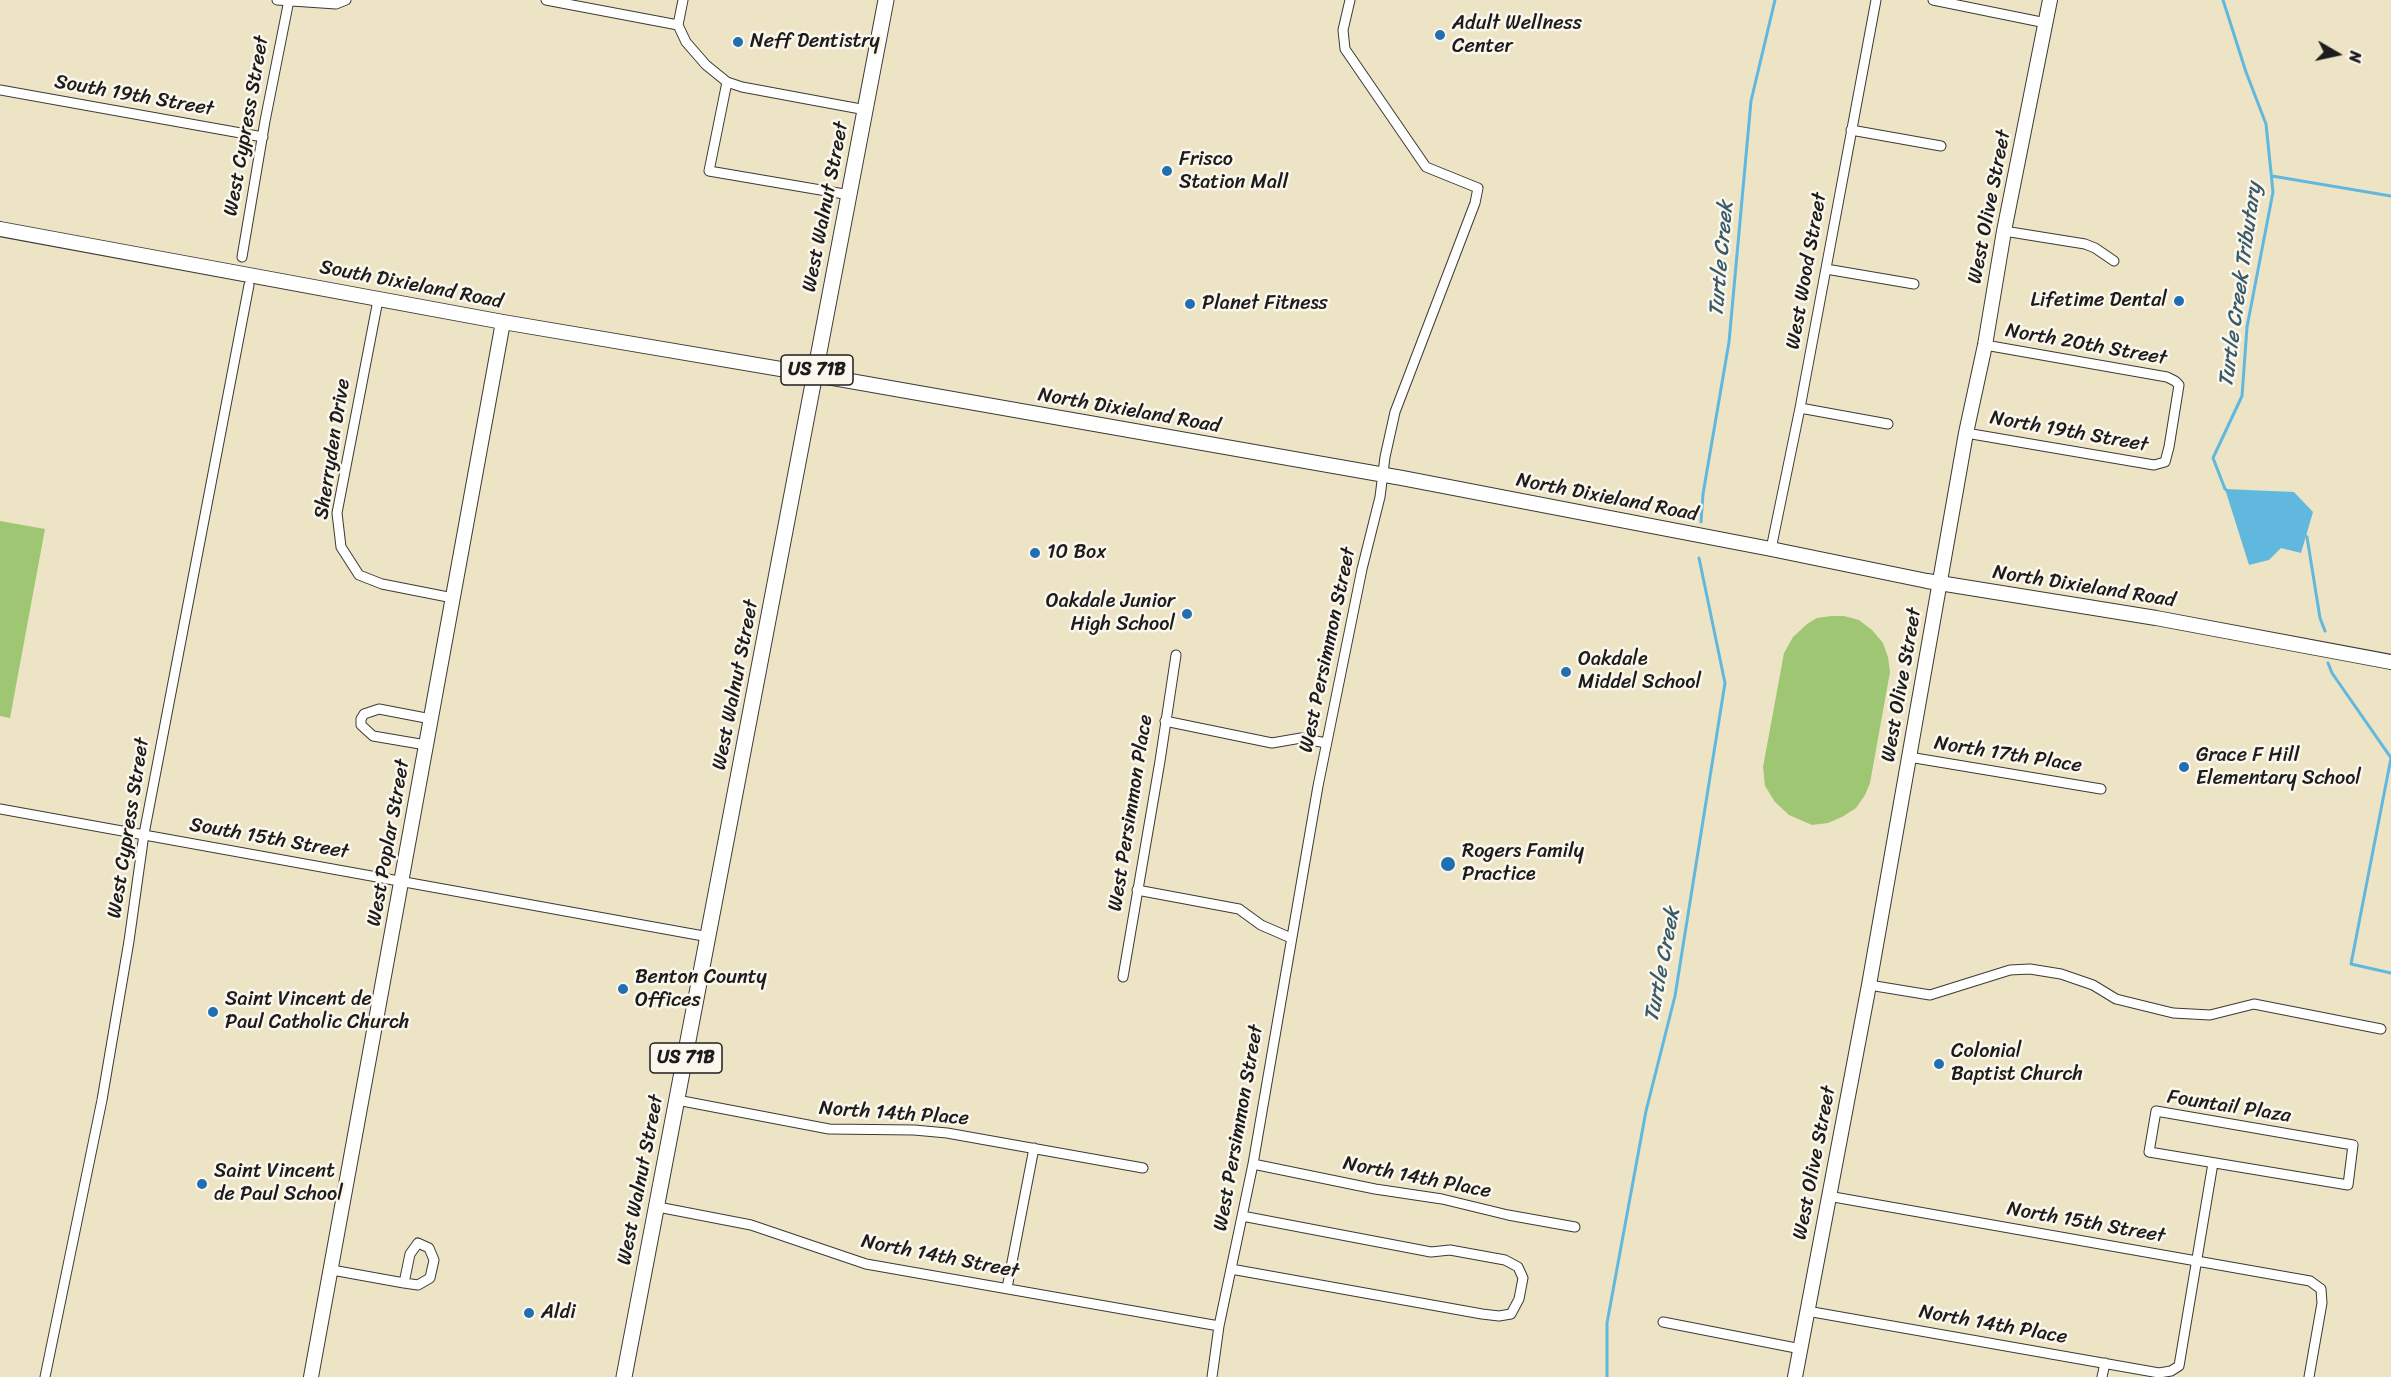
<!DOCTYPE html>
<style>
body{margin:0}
#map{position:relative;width:2391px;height:1377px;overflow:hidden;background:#ede4c5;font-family:Sriracha,sans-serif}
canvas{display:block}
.north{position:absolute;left:2307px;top:24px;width:60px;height:60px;-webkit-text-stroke:4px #fbf7ec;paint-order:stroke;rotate:99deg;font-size:16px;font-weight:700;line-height:24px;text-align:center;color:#1c1c1c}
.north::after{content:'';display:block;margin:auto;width:21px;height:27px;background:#1c1c1c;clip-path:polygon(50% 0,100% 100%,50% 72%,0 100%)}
</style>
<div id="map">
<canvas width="2391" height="1377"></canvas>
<div class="north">N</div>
</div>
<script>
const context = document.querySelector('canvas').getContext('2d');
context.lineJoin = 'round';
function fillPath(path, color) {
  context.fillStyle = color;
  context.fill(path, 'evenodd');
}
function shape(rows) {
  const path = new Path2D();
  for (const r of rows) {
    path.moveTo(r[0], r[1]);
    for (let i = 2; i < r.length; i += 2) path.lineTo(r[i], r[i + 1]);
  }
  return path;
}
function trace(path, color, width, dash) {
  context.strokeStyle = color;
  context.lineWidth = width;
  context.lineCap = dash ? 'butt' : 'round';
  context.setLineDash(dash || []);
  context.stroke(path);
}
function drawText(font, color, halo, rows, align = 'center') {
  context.font = font + ' Sriracha,sans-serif';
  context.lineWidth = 5;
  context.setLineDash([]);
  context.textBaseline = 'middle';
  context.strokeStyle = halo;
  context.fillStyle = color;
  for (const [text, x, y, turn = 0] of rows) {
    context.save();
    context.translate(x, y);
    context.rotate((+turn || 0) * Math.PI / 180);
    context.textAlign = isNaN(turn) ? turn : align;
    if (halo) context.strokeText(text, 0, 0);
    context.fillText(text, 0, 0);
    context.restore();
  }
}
const green = shape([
 [0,521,45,529,10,718,0,716],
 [1831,616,1844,616,1859,620,1872,630,1883,643,1888,657,1890,672,1870,783,1865,795,1856,808,1842,817,1828,823,1812,825,1789,815,1775,802,1765,786,1763,767,1784,653,1793,637,1807,624,1817,618]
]);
const water = shape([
 [2225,489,2294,492,2313,512,2301,553,2281,548,2269,560,2249,565]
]);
const stream = shape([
 [2223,0,2246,72,2266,124,2273,192,2247,327,2242,396,2213,458,2225,489,2228,491],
 [2272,176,2391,196],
 [1701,522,1703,494,1729,342,1751,101,1775,0],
 [2304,535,2307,537,2320,618,2325,631],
 [2328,663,2332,673,2391,758,2351,964,2391,973],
 [1607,1377,1607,1323,1646,1111,1675,996,1725,683,1699,558]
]);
const street = shape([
 [277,0,336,4,346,0],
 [546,0,678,25],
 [1933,0,2046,23],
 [678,25,686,42,706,65,727,82,742,87,866,110],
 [678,25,683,0],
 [727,82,709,171,850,195],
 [0,90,263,137],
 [1851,130,1941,146],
 [2004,231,2085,244,2095,248,2114,261],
 [242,257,265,121,289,0],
 [1826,269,1914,284],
 [378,300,337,513,341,547,359,575,382,584,453,598],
 [1800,408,1888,424],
 [1966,433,2154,465,2165,462,2169,447,2179,385,2175,381,2167,377,1985,345],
 [1771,549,1800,408,1876,0],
 [1165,721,1272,743,1301,738,1326,743],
 [426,745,373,736,361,725,361,719,364,714,379,709,431,719],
 [1909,757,2101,789],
 [0,809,709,937],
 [1137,890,1239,909,1261,925,1291,938],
 [1123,977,1160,761,1176,655],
 [1869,985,1930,995,2010,970,2030,969,2061,974,2093,985,2116,999,2173,1013,2210,1015,2254,1004,2381,1029],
 [677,1100,829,1129,914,1130,947,1133,1143,1168],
 [2156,1111,2353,1145,2348,1185,2149,1152,2156,1111],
 [1253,1164,1375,1189,1442,1199,1508,1215,1575,1227],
 [1828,1196,2310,1281,2321,1289,2322,1303,2309,1377],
 [658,1207,751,1225,866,1264,1219,1326],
 [1231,1269,1482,1314,1499,1316,1511,1314,1519,1299,1523,1278,1518,1267,1505,1260,1450,1250,1431,1252,1242,1216],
 [332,1270,404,1283,418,1285,430,1278,434,1260,429,1248,418,1243,410,1254,404,1283],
 [1007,1288,1034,1148],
 [1807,1311,2159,1373,2171,1371,2179,1366,2213,1163],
 [1663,1322,1801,1349],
 [45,1377,102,1100,129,941,144,834,249,285],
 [1212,1377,1219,1326,1253,1164,1318,786,1362,569,1380,497,1385,457,1395,412,1475,203,1478,188,1426,167,1345,49,1343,30,1350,0],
 [2102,1377,2105,1363]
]);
const secondary = shape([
 [0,229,503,322,816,375,1402,478,1771,549,1927,581,2156,618,2391,662],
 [311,1377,503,322],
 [1795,1377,1869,985,1966,433,1985,345,2004,231,2050,0]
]);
const primary = shape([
 [624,1377,886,0]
]);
const markers = [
 [1440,35,6,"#1f6fb2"],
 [738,42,6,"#1f6fb2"],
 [1167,171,6,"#1f6fb2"],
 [2179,301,6,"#1f6fb2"],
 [1190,304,6,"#1f6fb2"],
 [1035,553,6,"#1f6fb2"],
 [1187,614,6,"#1f6fb2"],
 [1566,672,6,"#1f6fb2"],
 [2184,767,6,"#1f6fb2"],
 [1448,864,8,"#1f6fb2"],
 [623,989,6,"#1f6fb2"],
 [213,1012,6,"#1f6fb2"],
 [1939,1064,6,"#1f6fb2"],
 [202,1184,6,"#1f6fb2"],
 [529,1313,6,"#1f6fb2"]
];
const shields = [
 [817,370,72],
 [686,1058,72]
];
const shieldNames = [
 ["US 71B",817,370],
 ["US 71B",686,1058]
];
const poiNames = [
 ["Adult Wellness",1452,24],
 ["Center",1452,47],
 ["Neff Dentistry",750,42],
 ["Frisco",1179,160],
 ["Station Mall",1179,183],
 ["Lifetime Dental",2167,301,"right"],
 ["Planet Fitness",1202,304],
 ["10 Box",1047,553],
 ["Oakdale Junior",1175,602,"right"],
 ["High School",1175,625,"right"],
 ["Oakdale",1578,660],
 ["Middel School",1578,683],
 ["Grace F Hill",2196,756],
 ["Elementary School",2196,779],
 ["Rogers Family",1462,852],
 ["Practice",1462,875],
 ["Benton County",635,978],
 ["Offices",635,1001],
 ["Saint Vincent de",225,1000],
 ["Paul Catholic Church",225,1023],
 ["Colonial",1951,1052],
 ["Baptist Church",1951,1075],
 ["Saint Vincent",214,1172],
 ["de Paul School",214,1195],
 ["Aldi",541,1313]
];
const streetNames = [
 ["South 19th Street",134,96,10],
 ["West Cypress Street",247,126,-80],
 ["West Walnut Street",826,207,-79],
 ["West Olive Street",1990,207,-79],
 ["West Wood Street",1807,271,-80],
 ["South Dixieland Road",411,285,11],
 ["North 20th Street",2086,345,10],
 ["North Dixieland Road",1129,411,10],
 ["North 19th Street",2069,432,10],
 ["Sherryden Drive",333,449,-81],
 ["North Dixieland Road",1607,498,11],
 ["North Dixieland Road",2084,587,9],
 ["West Persimmon Street",1328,650,-78],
 ["West Walnut Street",736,685,-79],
 ["West Olive Street",1902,685,-80],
 ["North 17th Place",2008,755,9],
 ["West Persimmon Place",1131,813,-81],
 ["West Cypress Street",129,828,-81],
 ["South 15th Street",269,839,10],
 ["West Poplar Street",389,843,-80],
 ["Fountail Plaza",2229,1107,9],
 ["North 14th Place",894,1114,4],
 ["West Persimmon Street",1239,1128,-80],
 ["West Olive Street",1815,1163,-79],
 ["North 14th Place",1417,1178,11],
 ["West Walnut Street",641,1180,-79],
 ["North 15th Street",2086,1223,10],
 ["North 14th Street",940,1257,11],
 ["North 14th Place",1993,1325,10]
];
const waterNames = [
 ["Turtle Creek",1722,259,-85],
 ["Turtle Creek Tributary",2241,285,-82],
 ["Turtle Creek",1663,965,-79]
];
fillPath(green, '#9fc773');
fillPath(water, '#61b8de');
trace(stream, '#61b8de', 3);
trace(street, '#3b3a35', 11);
trace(secondary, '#3b3a35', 16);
trace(primary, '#3b3a35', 17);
trace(street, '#fff', 9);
trace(secondary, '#fff', 14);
trace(primary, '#fff', 15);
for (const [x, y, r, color] of markers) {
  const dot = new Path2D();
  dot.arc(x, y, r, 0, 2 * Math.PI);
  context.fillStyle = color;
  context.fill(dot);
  trace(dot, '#fbf7ec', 2);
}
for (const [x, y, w] of shields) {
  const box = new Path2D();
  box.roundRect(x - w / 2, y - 15, w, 30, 4.5);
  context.fillStyle = '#fbf7ec';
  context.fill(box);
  trace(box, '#1c1c1c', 1.5);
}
drawText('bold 18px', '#1c1c1c', null, shieldNames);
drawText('20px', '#1c1c1c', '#fbf7ec', poiNames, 'left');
drawText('20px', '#1c1c1c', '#fbf7ec', streetNames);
drawText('italic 21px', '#385a6a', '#fbf7ec', waterNames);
</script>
